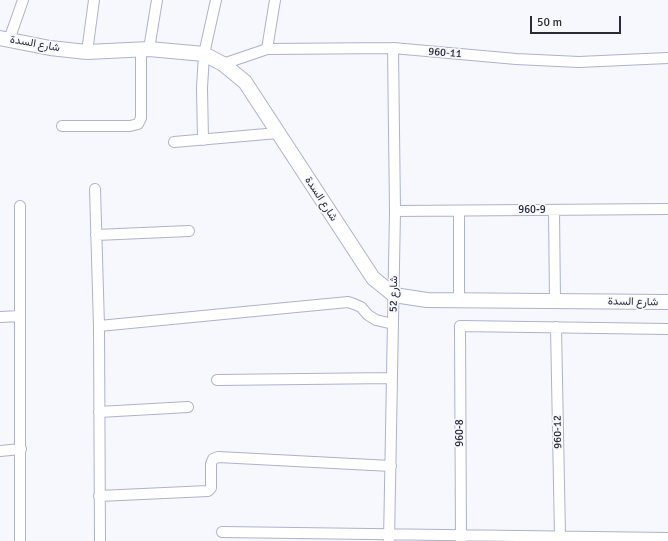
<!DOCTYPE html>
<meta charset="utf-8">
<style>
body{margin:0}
#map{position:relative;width:668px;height:541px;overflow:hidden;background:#f6f8fe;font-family:Signika,sans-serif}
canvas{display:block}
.scale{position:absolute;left:530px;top:16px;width:91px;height:18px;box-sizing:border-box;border:2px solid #292b37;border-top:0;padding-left:5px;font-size:12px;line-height:14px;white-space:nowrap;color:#292b37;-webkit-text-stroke:3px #f6f8fe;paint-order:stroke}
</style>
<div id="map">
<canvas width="668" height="541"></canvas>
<div class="scale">50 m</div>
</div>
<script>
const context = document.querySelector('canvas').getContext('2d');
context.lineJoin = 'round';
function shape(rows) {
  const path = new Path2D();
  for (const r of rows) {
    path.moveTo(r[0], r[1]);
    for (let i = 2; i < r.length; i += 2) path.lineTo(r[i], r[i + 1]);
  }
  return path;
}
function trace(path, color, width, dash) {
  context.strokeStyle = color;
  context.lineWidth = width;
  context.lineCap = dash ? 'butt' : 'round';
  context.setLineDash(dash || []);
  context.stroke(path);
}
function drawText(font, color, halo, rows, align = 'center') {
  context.font = font + ' Signika,Vazirmatn,sans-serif';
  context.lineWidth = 3.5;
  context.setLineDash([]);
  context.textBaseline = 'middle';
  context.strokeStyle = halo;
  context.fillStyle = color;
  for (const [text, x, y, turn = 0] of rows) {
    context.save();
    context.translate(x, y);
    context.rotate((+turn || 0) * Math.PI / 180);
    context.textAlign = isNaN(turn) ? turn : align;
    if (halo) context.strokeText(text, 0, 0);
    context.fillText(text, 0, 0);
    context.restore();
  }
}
const street = shape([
 [9,40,23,0],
 [149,49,157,0],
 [267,49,275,0],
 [87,52,94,0],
 [223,64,267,49,393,48,516,59,579,62,668,58],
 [62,126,130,126,138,124,141,118,141,50],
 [203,140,202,88,204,54,216,0],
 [174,142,278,133],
 [95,189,99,326,100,541],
 [20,206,20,541],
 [554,210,555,301],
 [395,211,668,209],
 [459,211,459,301],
 [96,235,189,231],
 [0,317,20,316],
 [99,326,348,302,354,304,361,307,368,315,376,320,393,324],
 [556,327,560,536],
 [217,380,392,378],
 [99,412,188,407],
 [0,451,21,449],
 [99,496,208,491,211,488,211,464,213,459,218,457,391,466],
 [222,532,668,538],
 [389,541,395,211,393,48],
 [461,541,460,326,668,329]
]);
const secondary = shape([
 [0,38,50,48,87,52,149,49,204,54,223,64,245,82,373,278,394,295,427,300,668,302]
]);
const streetNames = [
 ["شارع السدة",35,44,10],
 ["960-11",445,53,5],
 ["شارع السدة",321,199,57],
 ["960-9",532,210],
 ["شارع 52",394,294,-89],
 ["شارع السدة",633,302,1],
 ["960-12",558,432,-91],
 ["960-8",460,433,-90]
];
trace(street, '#acb2cf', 12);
trace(secondary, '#acb2cf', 16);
trace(street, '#fff', 10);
trace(secondary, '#fff', 14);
drawText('11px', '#292b37', '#f6f8fe', streetNames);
</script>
